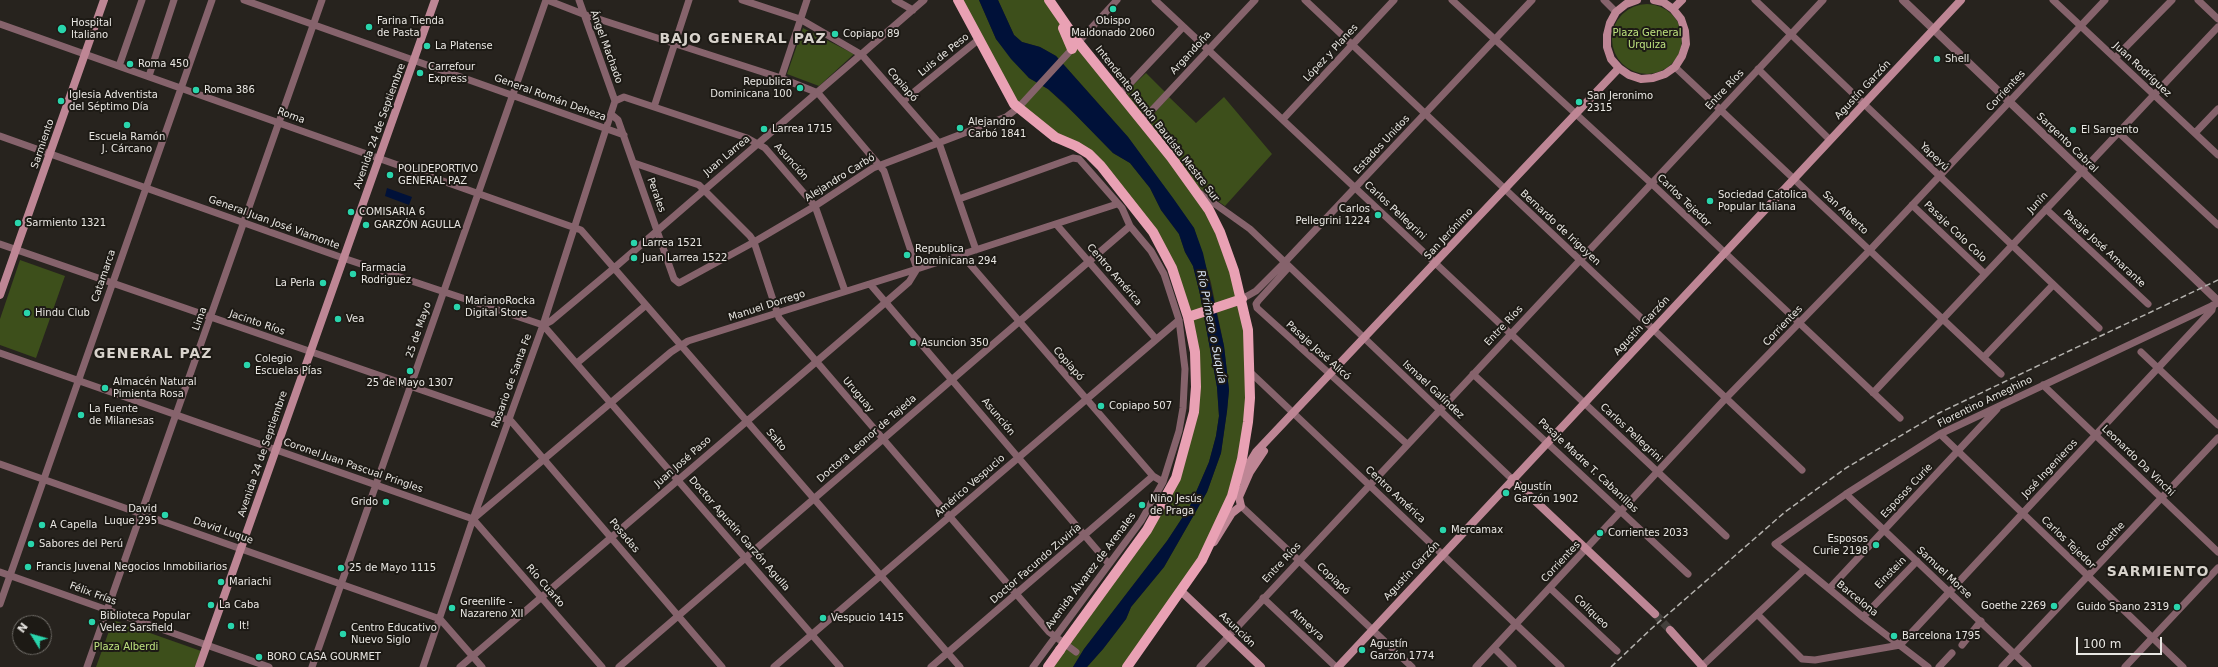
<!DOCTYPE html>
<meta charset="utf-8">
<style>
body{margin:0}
#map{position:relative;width:2218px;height:667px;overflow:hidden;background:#27231e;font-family:"DejaVu Sans",sans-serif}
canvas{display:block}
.north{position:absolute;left:12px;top:615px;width:40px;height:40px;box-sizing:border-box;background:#1d1a15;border:1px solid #6f6c67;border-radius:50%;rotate:307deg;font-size:11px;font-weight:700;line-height:16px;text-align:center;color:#e9e7e3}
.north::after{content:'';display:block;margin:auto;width:14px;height:18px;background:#29d5ac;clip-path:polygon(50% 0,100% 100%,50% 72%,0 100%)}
.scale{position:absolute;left:2076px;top:637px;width:86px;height:18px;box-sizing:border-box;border:2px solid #e9e7e3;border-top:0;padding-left:5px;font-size:12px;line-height:14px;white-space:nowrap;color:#e9e7e3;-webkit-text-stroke:3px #1d1a15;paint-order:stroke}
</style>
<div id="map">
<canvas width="2218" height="667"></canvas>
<div class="north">N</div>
<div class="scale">100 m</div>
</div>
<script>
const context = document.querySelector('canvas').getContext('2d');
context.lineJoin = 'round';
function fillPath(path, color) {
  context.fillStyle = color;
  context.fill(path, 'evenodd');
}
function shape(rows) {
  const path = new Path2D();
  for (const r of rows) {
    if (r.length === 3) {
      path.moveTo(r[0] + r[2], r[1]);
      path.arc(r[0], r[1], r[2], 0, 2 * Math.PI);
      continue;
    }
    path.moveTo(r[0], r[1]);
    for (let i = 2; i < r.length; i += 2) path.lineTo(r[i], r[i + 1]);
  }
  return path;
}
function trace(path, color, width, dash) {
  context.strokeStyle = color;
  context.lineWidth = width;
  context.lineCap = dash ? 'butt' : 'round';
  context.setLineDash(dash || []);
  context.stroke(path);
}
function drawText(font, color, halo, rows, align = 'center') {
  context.font = font + ' "DejaVu Sans",sans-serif';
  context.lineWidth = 4;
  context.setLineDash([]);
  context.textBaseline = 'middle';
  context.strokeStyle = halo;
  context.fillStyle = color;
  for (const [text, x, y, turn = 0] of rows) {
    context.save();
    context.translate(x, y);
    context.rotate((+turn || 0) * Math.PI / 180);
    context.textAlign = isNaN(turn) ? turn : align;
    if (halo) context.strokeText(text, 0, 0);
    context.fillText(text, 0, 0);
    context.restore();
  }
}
const green = shape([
 [958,0,979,0,996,39,1029,78,1048,89,1077,116,1113,153,1130,163,1150,188,1161,210,1179,234,1185,252,1193,266,1200,294,1217,387,1219,416,1216,436,1209,462,1190,506,1167,541,1084,649,1073,667,1048,667,1138,544,1182,462,1196,368,1172,268,1101,166,1018,108],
 [998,0,1049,0,1204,202,1246,316,1245,443,1216,533,1127,667,1087,667,1103,649,1126,619,1131,607,1164,567,1207,492,1221,453,1227,411,1229,390,1224,346,1211,283,1194,228,1128,137,1056,56,1040,47,1022,42,1014,35],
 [1647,39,35],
 [803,28,854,54,819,86,787,74],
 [1146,73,1165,92,1142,116,1126,92],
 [1169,97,1196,123,1224,97,1272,154,1225,206,1194,185,1148,120],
 [20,260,65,276,36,358,0,345,0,319],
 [113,620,201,651,195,667,96,667]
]);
const water = shape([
 [979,0,998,0,1014,35,1022,42,1040,47,1056,56,1128,137,1173,198,1194,228,1203,253,1224,346,1229,390,1227,411,1221,453,1207,492,1164,567,1131,607,1126,619,1103,649,1087,667,1073,667,1084,649,1167,541,1190,506,1209,462,1216,436,1219,416,1217,387,1200,294,1193,266,1185,252,1179,234,1161,210,1150,188,1130,163,1113,153,1065,104,1048,89,1029,78,1011,59,996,39],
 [387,188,412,197,409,205,385,196]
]);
const secondaryTunnel = shape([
 [1655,614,1670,630]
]);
const minor = shape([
 [244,0,624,135],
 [547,0,583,14,781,78,818,93,884,171,917,269],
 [579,0,615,101],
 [742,0,800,19,862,55,939,143,976,250],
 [895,0,913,10],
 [1155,0,1726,536],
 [1305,0,1802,470],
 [1452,0,1651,183,1900,418],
 [1604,0,1616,12],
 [1755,0,2099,328],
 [2053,0,2218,155],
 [2198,0,2218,19],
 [0,24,581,230,960,667],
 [2115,58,2172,0],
 [119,66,142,0],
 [1675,67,2001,374],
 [1758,69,1830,140],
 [149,76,174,0],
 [781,78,807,0],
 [1120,94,1183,27],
 [615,101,624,97,747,138,765,148,815,206,845,291],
 [903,101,978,40],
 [654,107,689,0],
 [612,115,618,120,674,279,679,283,754,242,815,206,873,168,1006,117,1018,108,1117,0],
 [1283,119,1394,0],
 [1142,121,1255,0],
 [2118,132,2218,225],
 [2195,133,2218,109],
 [0,136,343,258,543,325,840,667],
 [634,163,699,185,750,236,754,242,779,318,1049,632,1076,652],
 [1201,194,1250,229,1512,479],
 [959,199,1073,158,1079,159,1122,208,1130,226,1151,251,1164,274,1179,320,1185,369,1183,408,1179,431,1163,482,1141,521,1033,667],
 [1912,205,1985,274],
 [2046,209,2148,304],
 [1056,224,1156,339],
 [0,244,511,421,722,667],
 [962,255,1153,476,1163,482],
 [1289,267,1258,301,1256,304,1257,308,1407,444],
 [870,284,1109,564],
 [1242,299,1256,291,1284,263,1532,0],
 [543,325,551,321,613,269,924,0],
 [2141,352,2218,425],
 [0,353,473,519,602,667],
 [1984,357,2053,285],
 [577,363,645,306],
 [1249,371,1561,667],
 [1473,374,1688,574],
 [2043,385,2218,552],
 [1873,393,2218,27],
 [1940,434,2183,667],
 [0,464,440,619,482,667],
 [1846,494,2028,667],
 [1241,506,1412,667],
 [473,519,671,352,688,341,917,269,1117,204],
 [0,572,269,667],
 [1550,588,1617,651],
 [1829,589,1997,409],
 [1263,598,1336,667],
 [0,604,212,0],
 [1758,615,1802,659,1815,660,1900,645,2212,310,2213,305],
 [1863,617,1917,561],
 [1962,645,1981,621],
 [1494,648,1513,667],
 [87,667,322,0],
 [312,667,546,0],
 [423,667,473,519,543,325,615,101],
 [460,667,886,302,909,282,917,269],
 [619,667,1130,226],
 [774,667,1179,320],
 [931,667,1153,476],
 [1200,667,1823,0],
 [1476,667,1726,398,1870,250,2105,0],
 [1701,667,1805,569],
 [1928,667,1863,617,1775,544,1846,494,1940,434,2218,303],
 [1939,667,1952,653],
 [2002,667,2218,438],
 [2125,667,2218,568]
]);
const tertiary = shape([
 [1903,0,2218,301]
]);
const secondary = shape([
 [1637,0,1626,4,1616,12,1610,23,1607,35,1607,47,1611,59,1619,68,1629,75,1641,79,1653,78,1665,74,1675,67,1682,56,1686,44,1685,31,1681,19,1673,9,1663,2,1654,0],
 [1673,9,1682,0],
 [0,295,104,0],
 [1512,479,1655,614],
 [1239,480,1256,452,1619,68],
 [1214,542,1232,513,1241,506,1239,497,1250,472,1264,451],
 [1181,591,1261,667],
 [1670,630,1703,667],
 [199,667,435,0],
 [1338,667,1961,0]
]);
const primary = shape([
 [958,0,1014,104,1055,137,1076,146,1089,154,1101,166,1153,232,1172,268,1188,317,1195,352,1196,387,1194,412,1176,478,1147,530,1067,640],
 [1049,0,1078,42,1171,157,1209,210,1220,232,1234,271,1248,330,1250,398,1248,422,1242,459,1232,496,1202,560,1127,667],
 [1063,28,1072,49],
 [1188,317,1242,299],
 [1048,667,1060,650]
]);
const rail = shape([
 [1611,667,1651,629,1785,512,1846,468,1939,413,2218,280]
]);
const primaryBridge = shape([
 [1060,650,1067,640]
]);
const markers = [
 [1113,9,4,"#29d5ac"],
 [369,27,4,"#29d5ac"],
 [62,29,5,"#29d5ac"],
 [835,34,4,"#29d5ac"],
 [427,46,4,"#29d5ac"],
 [1937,59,4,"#29d5ac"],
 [130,64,4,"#29d5ac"],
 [420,73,4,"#29d5ac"],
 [800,88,4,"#29d5ac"],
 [196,90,4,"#29d5ac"],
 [61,101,4,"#29d5ac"],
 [1579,102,4,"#29d5ac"],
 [127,125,4,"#29d5ac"],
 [960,128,4,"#29d5ac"],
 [764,129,4,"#29d5ac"],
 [2073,130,4,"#29d5ac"],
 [390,175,4,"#29d5ac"],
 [1710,201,4,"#29d5ac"],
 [351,212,4,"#29d5ac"],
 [1378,215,4,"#29d5ac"],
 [18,223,4,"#29d5ac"],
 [366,225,4,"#29d5ac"],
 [634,243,4,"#29d5ac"],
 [907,255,4,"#29d5ac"],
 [634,258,4,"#29d5ac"],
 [353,274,4,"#29d5ac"],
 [323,283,4,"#29d5ac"],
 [457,307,4,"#29d5ac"],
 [27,313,4,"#29d5ac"],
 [338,319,4,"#29d5ac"],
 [913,343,4,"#29d5ac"],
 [247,365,4,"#29d5ac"],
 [410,371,4,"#29d5ac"],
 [105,388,4,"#29d5ac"],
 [1101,406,4,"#29d5ac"],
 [81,415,4,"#29d5ac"],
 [1506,493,4,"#29d5ac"],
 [386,502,4,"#29d5ac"],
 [1142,505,4,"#29d5ac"],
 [165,515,4,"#29d5ac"],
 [42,525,4,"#29d5ac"],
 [1443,530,4,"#29d5ac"],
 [1600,533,4,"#29d5ac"],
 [31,544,4,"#29d5ac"],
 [1876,545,4,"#29d5ac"],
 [28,567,4,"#29d5ac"],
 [341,568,4,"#29d5ac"],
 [221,582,4,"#29d5ac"],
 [211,605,4,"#29d5ac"],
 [2054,606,4,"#29d5ac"],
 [2177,607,4,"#29d5ac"],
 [452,608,4,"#29d5ac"],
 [823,618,4,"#29d5ac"],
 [92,622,4,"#29d5ac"],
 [231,626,4,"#29d5ac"],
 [343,634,4,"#29d5ac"],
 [1894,636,4,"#29d5ac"],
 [1362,650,4,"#29d5ac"],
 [259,657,4,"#29d5ac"]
];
const poiNames = [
 ["Farina Tienda",377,21],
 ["de Pasta",377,33],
 ["Obispo",1113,21,"center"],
 ["Maldonado 2060",1113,33,"center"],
 ["Hospital",71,23],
 ["Italiano",71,35],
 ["Copiapo 89",843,34],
 ["La Platense",435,46],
 ["Shell",1945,59],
 ["Roma 450",138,64],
 ["Carrefour",428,67],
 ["Express",428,79],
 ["Republica",792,82,"right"],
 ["Dominicana 100",792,94,"right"],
 ["Roma 386",204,90],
 ["Iglesia Adventista",69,95],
 ["del Séptimo Día",69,107],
 ["San Jeronimo",1587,96],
 ["2315",1587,108],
 ["Alejandro",968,122],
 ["Carbó 1841",968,134],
 ["Larrea 1715",772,129],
 ["El Sargento",2081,130],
 ["Escuela Ramón",127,137,"center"],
 ["J. Cárcano",127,149,"center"],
 ["POLIDEPORTIVO",398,169],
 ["GENERAL PAZ",398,181],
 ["Sociedad Catolica",1718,195],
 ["Popular Italiana",1718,207],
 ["Carlos",1370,209,"right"],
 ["Pellegrini 1224",1370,221,"right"],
 ["COMISARIA 6",359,212],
 ["Sarmiento 1321",26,223],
 ["GARZÓN AGULLA",374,225],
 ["Larrea 1521",642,243],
 ["Republica",915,249],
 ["Dominicana 294",915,261],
 ["Juan Larrea 1522",642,258],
 ["Farmacia",361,268],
 ["Rodriguez",361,280],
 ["La Perla",315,283,"right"],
 ["MarianoRocka",465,301],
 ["Digital Store",465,313],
 ["Hindu Club",35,313],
 ["Vea",346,319],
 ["Asuncion 350",921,343],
 ["Colegio",255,359],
 ["Escuelas Pías",255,371],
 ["Almacén Natural",113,382],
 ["Pimienta Rosa",113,394],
 ["25 de Mayo 1307",410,383,"center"],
 ["Copiapo 507",1109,406],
 ["La Fuente",89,409],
 ["de Milanesas",89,421],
 ["Agustín",1514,487],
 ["Garzón 1902",1514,499],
 ["Niño Jesús",1150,499],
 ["de Praga",1150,511],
 ["Grido",378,502,"right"],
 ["David",157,509,"right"],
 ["Luque 295",157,521,"right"],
 ["A Capella",50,525],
 ["Mercamax",1451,530],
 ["Corrientes 2033",1608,533],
 ["Esposos",1868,539,"right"],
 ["Curie 2198",1868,551,"right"],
 ["Sabores del Perú",39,544],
 ["Francis Juvenal Negocios Inmobiliarios",36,567],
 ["25 de Mayo 1115",349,568],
 ["Mariachi",229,582],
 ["Greenlife -",460,602],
 ["Nazareno XII",460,614],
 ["La Caba",219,605],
 ["Goethe 2269",2046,606,"right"],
 ["Guido Spano 2319",2169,607,"right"],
 ["Biblioteca Popular",100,616],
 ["Velez Sarsfield",100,628],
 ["Vespucio 1415",831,618],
 ["It!",239,626],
 ["Centro Educativo",351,628],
 ["Nuevo Siglo",351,640],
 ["Barcelona 1795",1902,636],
 ["Agustín",1370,644],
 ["Garzón 1774",1370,656],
 ["BORO CASA GOURMET",267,657]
];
const parkNames = [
 ["Plaza General",1647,33],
 ["Urquiza",1647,45],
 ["Plaza Alberdi",126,647]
];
const streetNames = [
 ["Ángel Machado",606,47,70],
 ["Argandoña",1191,53,-47],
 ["López y Planes",1331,53,-47],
 ["Luis de Peso",944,55,-39],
 ["Juan Rodríguez",2142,70,43],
 ["Copiapó",902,85,49],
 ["Entre Ríos",1725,90,-47],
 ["Agustín Garzón",1863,90,-47],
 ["Corrientes",2006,91,-47],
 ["General Román Deheza",550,98,20],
 ["Roma",291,116,20],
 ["Intendente Ramón Bautista Mestre Sur",1157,124,52],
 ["Avenida 24 de Septiembre",380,126,-70],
 ["Sargento Cabral",2067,143,44],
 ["Sarmiento",43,144,-71],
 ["Estados Unidos",1382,145,-47],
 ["Juan Larrea",727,156,-40],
 ["Yapeyú",1934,157,44],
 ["Asunción",791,162,48],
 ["Alejandro Carbó",840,178,-32],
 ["Perales",656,195,70],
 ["Carlos Tejedor",1684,201,44],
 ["Junín",2038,203,-47],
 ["Carlos Pellegrini",1395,211,43],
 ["San Alberto",1845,213,43],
 ["General Juan José Viamonte",274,223,20],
 ["Bernardo de Irigoyen",1560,228,43],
 ["Pasaje Colo Colo",1955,232,44],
 ["San Jerónimo",1449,234,-47],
 ["Pasaje José Amarante",2104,249,43],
 ["Centro América",1114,275,49],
 ["Catamarca",104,276,-71],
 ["Manuel Dorrego",767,306,-18],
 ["Lima",200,319,-70],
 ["Jacinto Ríos",257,323,19],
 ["Entre Ríos",1504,326,-47],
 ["Agustín Garzón",1642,326,-47],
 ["Corrientes",1783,326,-46],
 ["25 de Mayo",419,330,-71],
 ["Pasaje José Alicó",1318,351,42],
 ["Copiapó",1068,364,49],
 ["Rosario de Santa Fe",512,381,-70],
 ["Ismael Galíndez",1433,390,43],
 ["Uruguay",858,395,50],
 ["Florentino Ameghino",1985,402,-26],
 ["Asunción",998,417,50],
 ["Carlos Pellegrini",1631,433,43],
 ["Doctora Leonor de Tejeda",867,439,-41],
 ["Salto",776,440,49],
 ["Avenida 24 de Septiembre",263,454,-71],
 ["Leonardo Da Vinchi",2138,461,44],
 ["Juan José Paso",683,462,-41],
 ["Coronel Juan Pascual Pringles",353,466,19],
 ["Pasaje Madre T. Cabanillas",1588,466,43],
 ["José Ingenieros",2050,469,-47],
 ["Américo Vespucio",970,486,-41],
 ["Esposos Curie",1907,491,-47],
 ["Centro América",1395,495,43],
 ["David Luque",223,531,19],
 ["Doctor Agustín Garzón Agulla",739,534,49],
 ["Posadas",624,536,50],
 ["Goethe",2111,537,-47],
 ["Carlos Tejedor",2068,543,44],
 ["Corrientes",1561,562,-47],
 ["Entre Ríos",1282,563,-47],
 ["Doctor Facundo Zuviría",1036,564,-41],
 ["Avenida Álvarez de Arenales",1091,571,-53],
 ["Agustín Garzón",1412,571,-47],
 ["Einstein",1891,573,-46],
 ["Samuel Morse",1944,573,43],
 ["Copiapó",1333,579,43],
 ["Río Cuarto",545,586,49],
 ["Félix Frías",93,594,20],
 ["Barcelona",1857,599,39],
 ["Coliqueo",1591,612,44],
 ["Almeyra",1307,625,43],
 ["Asunción",1237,630,44]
];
const waterNames = [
 ["Río Primero o Suquía",1211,327,79]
];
const districtNames = [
 ["BAJO GENERAL PAZ",743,39],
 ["GENERAL PAZ",153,354],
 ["SARMIENTO",2158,572]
];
fillPath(green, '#3d4f1b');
fillPath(water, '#001139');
trace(secondaryTunnel, '#44403c', 8, [8, 4]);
trace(minor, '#86636c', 7);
trace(tertiary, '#86636c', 8);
trace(secondary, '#be8695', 8);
trace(primary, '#e9a1b4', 10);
trace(rail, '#b5b3af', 1.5, [6, 3]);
trace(primaryBridge, '#e9a1b4', 10);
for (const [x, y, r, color] of markers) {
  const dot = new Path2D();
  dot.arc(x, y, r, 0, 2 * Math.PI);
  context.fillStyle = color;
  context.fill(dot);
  trace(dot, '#1d1a15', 1.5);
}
drawText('10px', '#e9e7e3', '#1d1a15', poiNames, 'left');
drawText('10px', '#bee37f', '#1d1a15', parkNames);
drawText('10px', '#e9e7e3', '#1d1a15', streetNames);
drawText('italic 11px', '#d8e3f4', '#1d1a15', waterNames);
context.letterSpacing = '1px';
drawText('bold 14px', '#d8d3cc', '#1d1a15', districtNames);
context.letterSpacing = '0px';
</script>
